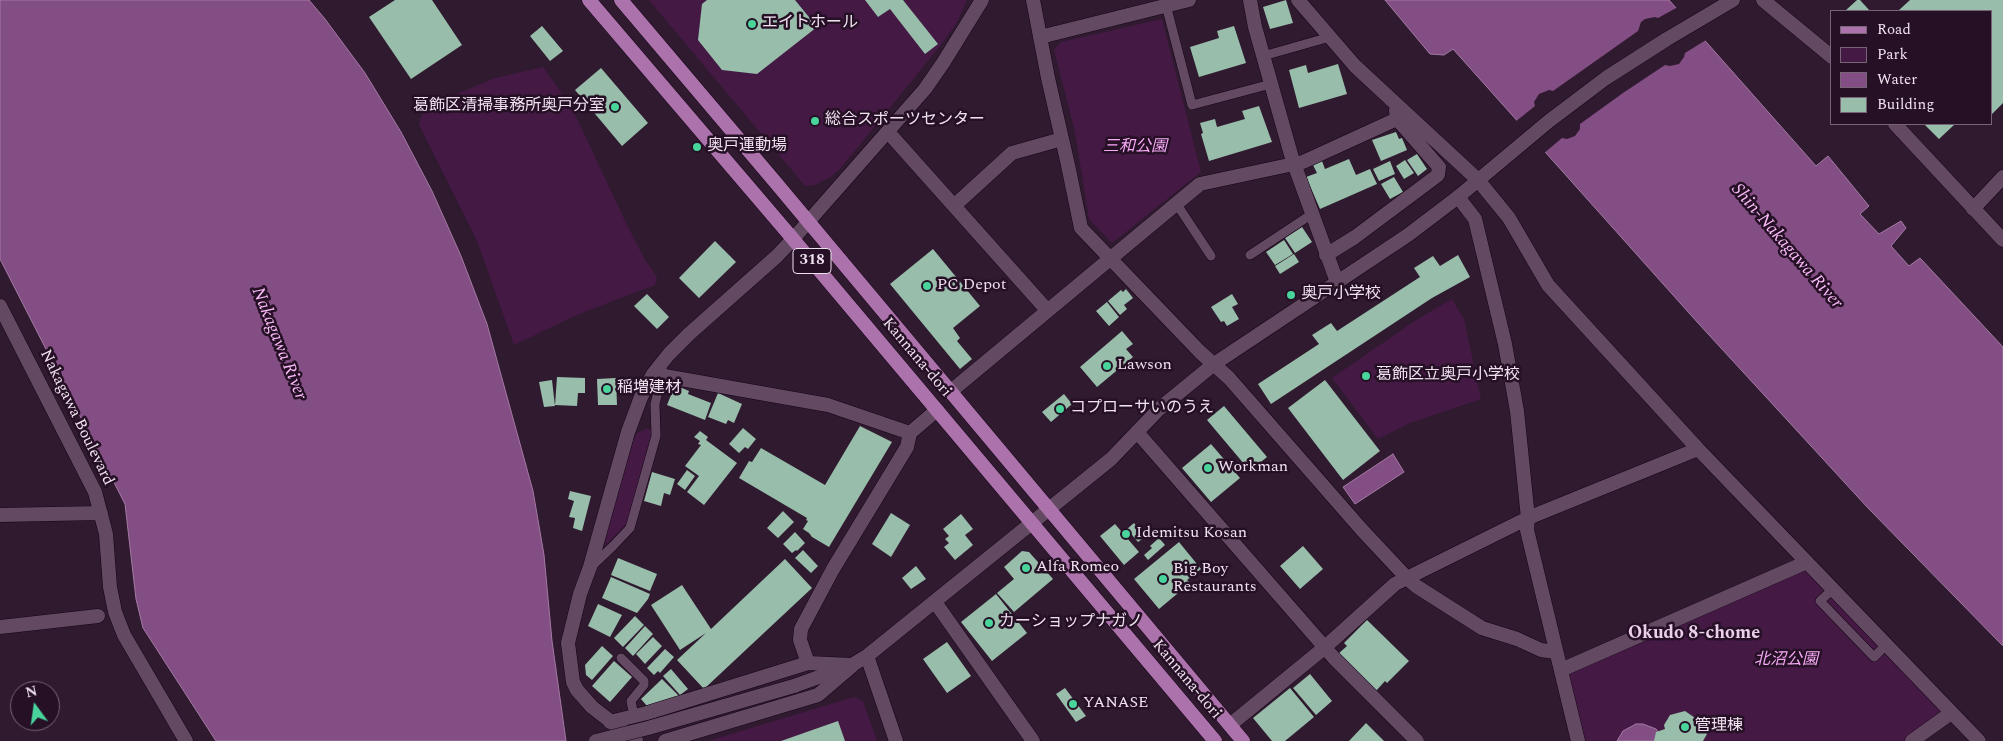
<!DOCTYPE html>
<meta charset="utf-8">
<style>
body{margin:0}
#map{position:relative;width:2003px;height:741px;overflow:hidden;background:#2f1a2f;font-family:Spectral,serif}
canvas{display:block}
.legend{position:absolute;left:1830px;top:10px;width:162px;height:115px;box-sizing:border-box;background:#251025;border:1px solid #776476;margin:0;padding:6px 9px;list-style:none;font-size:15px;color:#f1e2f0}
.legend li{display:flex;align-items:center;gap:10px;height:25px}
.legend b{width:25px;border:1px solid #776476}
.north{position:absolute;left:10px;top:681px;width:50px;height:50px;box-sizing:border-box;background:#251025;border:1px solid #776476;border-radius:50%;rotate:346deg;font-size:14px;font-weight:700;line-height:20px;text-align:center;color:#f1e2f0}
.north::after{content:'';display:block;margin:auto;width:18px;height:22px;background:#49d49c;clip-path:polygon(50% 0,100% 100%,50% 72%,0 100%)}
</style>
<div id="map">
<canvas width="2003" height="741"></canvas>
<ul class="legend">
<li><b style="height:6px;background:#ac72ab"></b>Road</li>
<li><b style="height:14px;background:#441a45"></b>Park</li>
<li><b style="height:14px;background:#834e83"></b>Water</li>
<li><b style="height:14px;background:#98bdaa"></b>Building</li>
</ul>
<div class="north">N</div>
</div>
<script>
const context = document.querySelector('canvas').getContext('2d');
context.lineJoin = 'round';
function fillPath(path, color) {
  context.fillStyle = color;
  context.fill(path, 'evenodd');
}
function shape(rows) {
  const path = new Path2D();
  for (const r of rows) {
    path.moveTo(r[0], r[1]);
    for (let i = 2; i < r.length; i += 2) path.lineTo(r[i], r[i + 1]);
  }
  return path;
}
function trace(path, color, width, dash) {
  context.strokeStyle = color;
  context.lineWidth = width;
  context.lineCap = dash ? 'butt' : 'round';
  context.setLineDash(dash || []);
  context.stroke(path);
}
function drawText(font, color, halo, rows, align = 'center') {
  context.font = font + ' Spectral,"Noto Sans JP",serif';
  context.lineWidth = 5;
  context.setLineDash([]);
  context.textBaseline = 'middle';
  context.strokeStyle = halo;
  context.fillStyle = color;
  for (const [text, x, y, turn = 0] of rows) {
    context.save();
    context.translate(x, y);
    context.rotate((+turn || 0) * Math.PI / 180);
    context.textAlign = isNaN(turn) ? turn : align;
    if (halo) context.strokeText(text, 0, 0);
    context.fillText(text, 0, 0);
    context.restore();
  }
}
const green = shape([
 [649,0,967,0,956,24,940,46,840,169,831,177,815,185,805,186],
 [1162,19,1201,172,1112,243,1089,219,1075,132,1054,50,1061,42],
 [543,67,572,108,626,223,644,258,657,277,655,285,579,314,514,345,477,241,419,125,421,116,430,105,495,78],
 [1452,299,1464,319,1481,399,1410,423,1378,439,1332,378,1416,320],
 [648,428,652,432,627,523,608,543,604,543,633,442,637,433],
 [1806,565,1946,712,1904,741,1582,741,1565,670],
 [854,697,863,701,877,741,708,741]
]);
const water = shape([
 [0,0,309,0,325,19,365,73,401,132,432,191,461,256,487,324,533,491,544,555,552,641,566,741,216,741,143,628,136,599,125,504,0,259,0,0],
 [1385,0,1669,0,1816,166,1828,156,1869,206,1860,214,1879,234,1901,221,1906,228,1891,246,1909,266,1920,258,2003,347,2003,646,1868,508,1698,323,1453,49,1444,55,1430,54,1385,0],
 [1393,454,1404,472,1355,504,1343,487,1393,454],
 [1636,724,1643,724,1656,729,1665,741,1617,741,1623,731,1636,724]
]);
const pier = shape([
 [1678,7,1706,40,1685,53,1684,57,1679,64,1670,66,1665,65,1623,93,1580,124,1580,129,1575,136,1567,139,1562,138,1543,154,1515,122,1535,106,1534,102,1539,94,1549,90,1553,91,1638,31,1641,22,1645,19,1655,17,1658,18]
]);
const building = shape([
 [395,0,432,0,462,45,411,79,369,17],
 [707,0,795,0,817,27,757,74,722,70,698,40,702,4],
 [865,0,903,0,938,44,925,54,890,9,878,17],
 [1286,0,1293,23,1270,29,1263,7],
 [1857,0,1860,0,1870,11,1845,11],
 [1910,0,2003,0,2003,103,1992,114,1992,11,1898,11],
 [542,26,563,51,550,61,530,36],
 [1234,26,1246,63,1199,77,1190,47,1219,38,1217,31],
 [1338,64,1347,94,1299,108,1289,70,1306,65,1308,73],
 [601,68,648,123,622,146,575,90],
 [1259,106,1272,142,1209,161,1201,134,1203,133,1200,123,1215,119,1217,127,1245,119,1242,111],
 [1924,124,1955,124,1939,139],
 [1396,132,1399,139,1402,138,1407,150,1381,161,1372,140],
 [1417,154,1427,169,1418,176,1407,160],
 [1349,159,1356,175,1370,169,1377,184,1320,209,1306,177,1317,173,1313,165,1322,161,1325,169],
 [1405,160,1414,173,1404,179,1396,166],
 [1390,161,1395,174,1379,181,1373,169],
 [1394,177,1403,192,1390,199,1381,184],
 [1302,227,1312,242,1295,253,1285,238],
 [1284,240,1293,254,1275,265,1266,252],
 [715,241,736,262,699,298,679,278],
 [933,249,980,306,953,328,960,338,957,341,972,359,960,369,890,284],
 [1294,254,1299,262,1280,274,1275,266],
 [1458,255,1470,277,1432,298,1271,404,1258,384,1319,344,1312,335,1331,323,1337,331,1420,277,1414,268,1433,256,1440,266],
 [1126,289,1133,298,1124,305,1127,309,1120,315,1108,301,1121,290,1123,292],
 [647,294,669,317,657,329,634,306],
 [1232,294,1238,304,1232,307,1239,319,1227,326,1224,321,1221,322,1211,307],
 [1107,302,1119,317,1109,326,1096,311],
 [1122,331,1133,344,1126,349,1133,357,1097,387,1080,367],
 [557,377,585,378,585,393,578,393,577,406,555,405],
 [616,378,617,405,598,405,597,379],
 [552,380,555,406,544,407,539,382],
 [1325,380,1380,451,1343,480,1288,408],
 [675,385,689,391,688,394,711,403,705,420,667,405],
 [718,393,742,404,734,423,728,420,726,424,708,417],
 [1064,394,1072,404,1051,422,1042,412],
 [1224,406,1267,457,1250,471,1207,420],
 [860,426,892,442,829,547,812,537,809,533,803,529,808,521,806,520,807,518,739,478,749,461,752,462,761,448,825,485],
 [743,428,756,439,748,449,745,447,739,453,729,444],
 [700,431,708,437,706,440,737,463,704,505,687,492,699,476,685,466,701,445,698,444,700,441,694,437],
 [1211,444,1240,478,1211,502,1182,468],
 [687,470,695,476,685,490,677,484],
 [652,472,675,479,670,495,664,493,661,506,644,501],
 [570,491,591,496,582,531,573,528,575,518,569,517,574,501,568,499],
 [783,511,794,522,778,538,767,528],
 [891,513,910,525,891,557,872,544],
 [961,514,973,529,965,535,973,545,955,560,944,547,949,543,945,539,949,536,943,529],
 [1134,523,1145,537,1138,542,1127,529],
 [1115,524,1139,552,1124,565,1100,536],
 [795,532,805,543,797,551,796,550,792,553,783,544],
 [1159,538,1165,545,1148,560,1144,555,1152,548,1150,546],
 [1179,542,1201,569,1187,580,1190,583,1159,609,1134,579],
 [1303,546,1323,569,1300,589,1280,566],
 [803,550,818,566,811,573,795,558],
 [1022,551,1029,552,1053,579,1014,612,997,593,1014,579,1004,567],
 [618,558,657,574,650,591,611,575],
 [785,559,812,588,704,689,677,660,706,633,680,650,651,605,682,585,711,629],
 [916,566,926,579,911,589,902,578],
 [611,577,650,594,648,599,637,613,602,598],
 [996,594,1027,633,992,661,961,622],
 [598,604,622,615,610,637,588,626],
 [635,616,644,625,623,647,614,638],
 [1367,620,1409,661,1387,683,1385,681,1376,691,1338,654,1347,646,1344,643],
 [645,626,653,634,633,656,625,648],
 [653,637,662,646,645,664,636,654],
 [947,642,971,676,947,693,923,659],
 [602,646,613,656,592,680,586,675,585,665],
 [665,649,674,657,660,673,658,671,654,675,647,668],
 [614,661,632,677,610,702,592,686],
 [671,669,688,689,680,695,663,676],
 [1310,674,1332,701,1316,715,1293,688],
 [662,679,679,696,647,706,641,699],
 [1065,688,1086,716,1076,722,1056,694],
 [1290,688,1314,717,1285,741,1272,741,1253,718],
 [1685,711,1704,724,1707,734,1703,741,1654,741,1656,732,1665,729,1664,725,1670,715],
 [838,721,845,741,781,741],
 [1366,723,1384,741,1349,741]
]);
const service = shape([
 [1166,5,1192,105,1271,84],
 [1263,56,1330,37],
 [1176,203,1211,256],
 [1250,255,1312,214],
 [591,567,613,546,630,528,656,436,655,404,663,371],
 [1833,589,1820,601,1874,657,1886,645],
 [621,658,644,681,644,685,631,701,634,716]
]);
const minor = shape([
 [1033,0,1048,78,1068,165,1081,228,1200,352,1229,378,1362,530,1407,578,1416,586,1482,628,1517,639,1541,650,1556,652],
 [1250,0,1255,27,1292,158,1337,282],
 [1763,0,1832,57],
 [1040,37,1189,0],
 [1895,124,2003,240],
 [888,132,1047,310],
 [1458,197,1475,219,1505,344,1517,411,1528,518,1527,530,1578,741],
 [955,205,1012,153,1062,139],
 [1973,209,2003,177],
 [1326,255,1355,237,1438,175,1439,167,1397,119],
 [0,306,95,492,106,534,110,587,115,612,124,635,186,741],
 [653,374,828,405,910,433],
 [950,392,1200,184,1303,162,1397,119,1396,111,1397,105],
 [1137,432,1334,658,1417,741],
 [1698,449,1979,741],
 [0,515,101,513],
 [935,602,1033,741],
 [0,627,98,616],
 [808,663,800,640,801,629,833,569,907,447,910,433,937,410],
 [1561,670,1807,562],
 [610,722,647,713,808,663,852,665],
 [1230,725,1324,648,1395,584,1528,518,1698,449,1548,285,1509,218,1478,180,1355,66,1298,0],
 [636,741,592,707,577,690,573,682,568,643,580,594,590,567,628,432,641,397,653,374,669,354,689,334,777,256,793,239],
 [665,741,818,695,852,666],
 [1912,741,1951,713]
]);
const tertiary = shape([
 [793,239,925,89,943,63,982,0],
 [867,656,896,741],
 [794,686,852,665,867,656,1111,459,1159,409,1214,364,1408,235,1458,197,1549,121,1606,78,1667,39,1733,0]
]);
const primary = shape([
 [589,0,793,239,1215,741],
 [621,0,776,183,1243,741]
]);
const tertiaryBridge = shape([
 [596,741,648,728,794,686]
]);
const markers = [
 [752,24,5,"#49d49c"],
 [615,107,5,"#49d49c"],
 [815,121,5,"#49d49c"],
 [697,147,5,"#49d49c"],
 [927,286,5,"#49d49c"],
 [1291,295,5,"#49d49c"],
 [1107,366,5,"#49d49c"],
 [1366,376,5,"#49d49c"],
 [607,389,5,"#49d49c"],
 [1060,409,5,"#49d49c"],
 [1208,468,5,"#49d49c"],
 [1126,534,5,"#49d49c"],
 [1026,568,5,"#49d49c"],
 [1163,579,5,"#49d49c"],
 [989,623,5,"#49d49c"],
 [1073,704,5,"#49d49c"],
 [1685,727,5,"#49d49c"]
];
const shields = [
 [812,261,38]
];
const shieldNames = [
 ["318",812,261]
];
const poiNames = [
 ["エイトホール",762,24],
 ["葛飾区清掃事務所奥戸分室",605,107,"right"],
 ["総合スポーツセンター",825,121],
 ["奥戸運動場",707,147],
 ["PC Depot",937,286],
 ["奥戸小学校",1301,295],
 ["Lawson",1117,366],
 ["葛飾区立奥戸小学校",1376,376],
 ["稲増建材",617,389],
 ["コプローサいのうえ",1070,409],
 ["Workman",1218,468],
 ["Idemitsu Kosan",1136,534],
 ["Alfa Romeo",1036,568],
 ["Big Boy",1173,570],
 ["Restaurants",1173,588],
 ["カーショップナガノ",999,623],
 ["YANASE",1083,704],
 ["管理棟",1695,727]
];
const parkNames = [
 ["三和公園",1135,148],
 ["北沼公園",1786,661]
];
const streetNames = [
 ["Kannana-dori",916,358,50],
 ["Nakagawa Boulevard",76,418,64],
 ["Kannana-dori",1186,680,50]
];
const waterNames = [
 ["Shin-Nakagawa River",1786,247,49],
 ["Nakagawa River",278,344,68]
];
const neighbourhoodNames = [
 ["Okudo 8-chome",1694,634]
];
fillPath(green, '#441a45');
fillPath(water, '#834e83');
trace(water, '#a47aa4', 1);
fillPath(pier, '#2f1a2f');
fillPath(building, '#98bdaa');
trace(service, '#160416', 10);
trace(minor, '#160416', 15);
trace(tertiary, '#160416', 15);
trace(primary, '#160416', 15);
trace(service, '#634a62', 9);
trace(minor, '#634a62', 14);
trace(tertiary, '#634a62', 14);
trace(primary, '#ac72ab', 14);
trace(tertiaryBridge, '#160416', 15, []);
trace(tertiaryBridge, '#634a62', 14);
for (const [x, y, r, color] of markers) {
  const dot = new Path2D();
  dot.arc(x, y, r, 0, 2 * Math.PI);
  context.fillStyle = color;
  context.fill(dot);
  trace(dot, '#251025', 2);
}
for (const [x, y, w] of shields) {
  const box = new Path2D();
  box.roundRect(x - w / 2, y - 12.5, w, 25, 4);
  context.fillStyle = '#251025';
  context.fill(box);
  trace(box, '#f1e2f0', 1);
}
drawText('bold 15px', '#f1e2f0', null, shieldNames);
drawText('16px', '#f1e2f0', '#251025', poiNames, 'left');
drawText('italic 16px', '#f6a9f5', '#251025', parkNames);
drawText('16px', '#f1e2f0', '#251025', streetNames);
drawText('italic 18px', '#fabbf8', '#251025', waterNames);
drawText('bold 18px', '#ecd0eb', '#251025', neighbourhoodNames);
</script>
